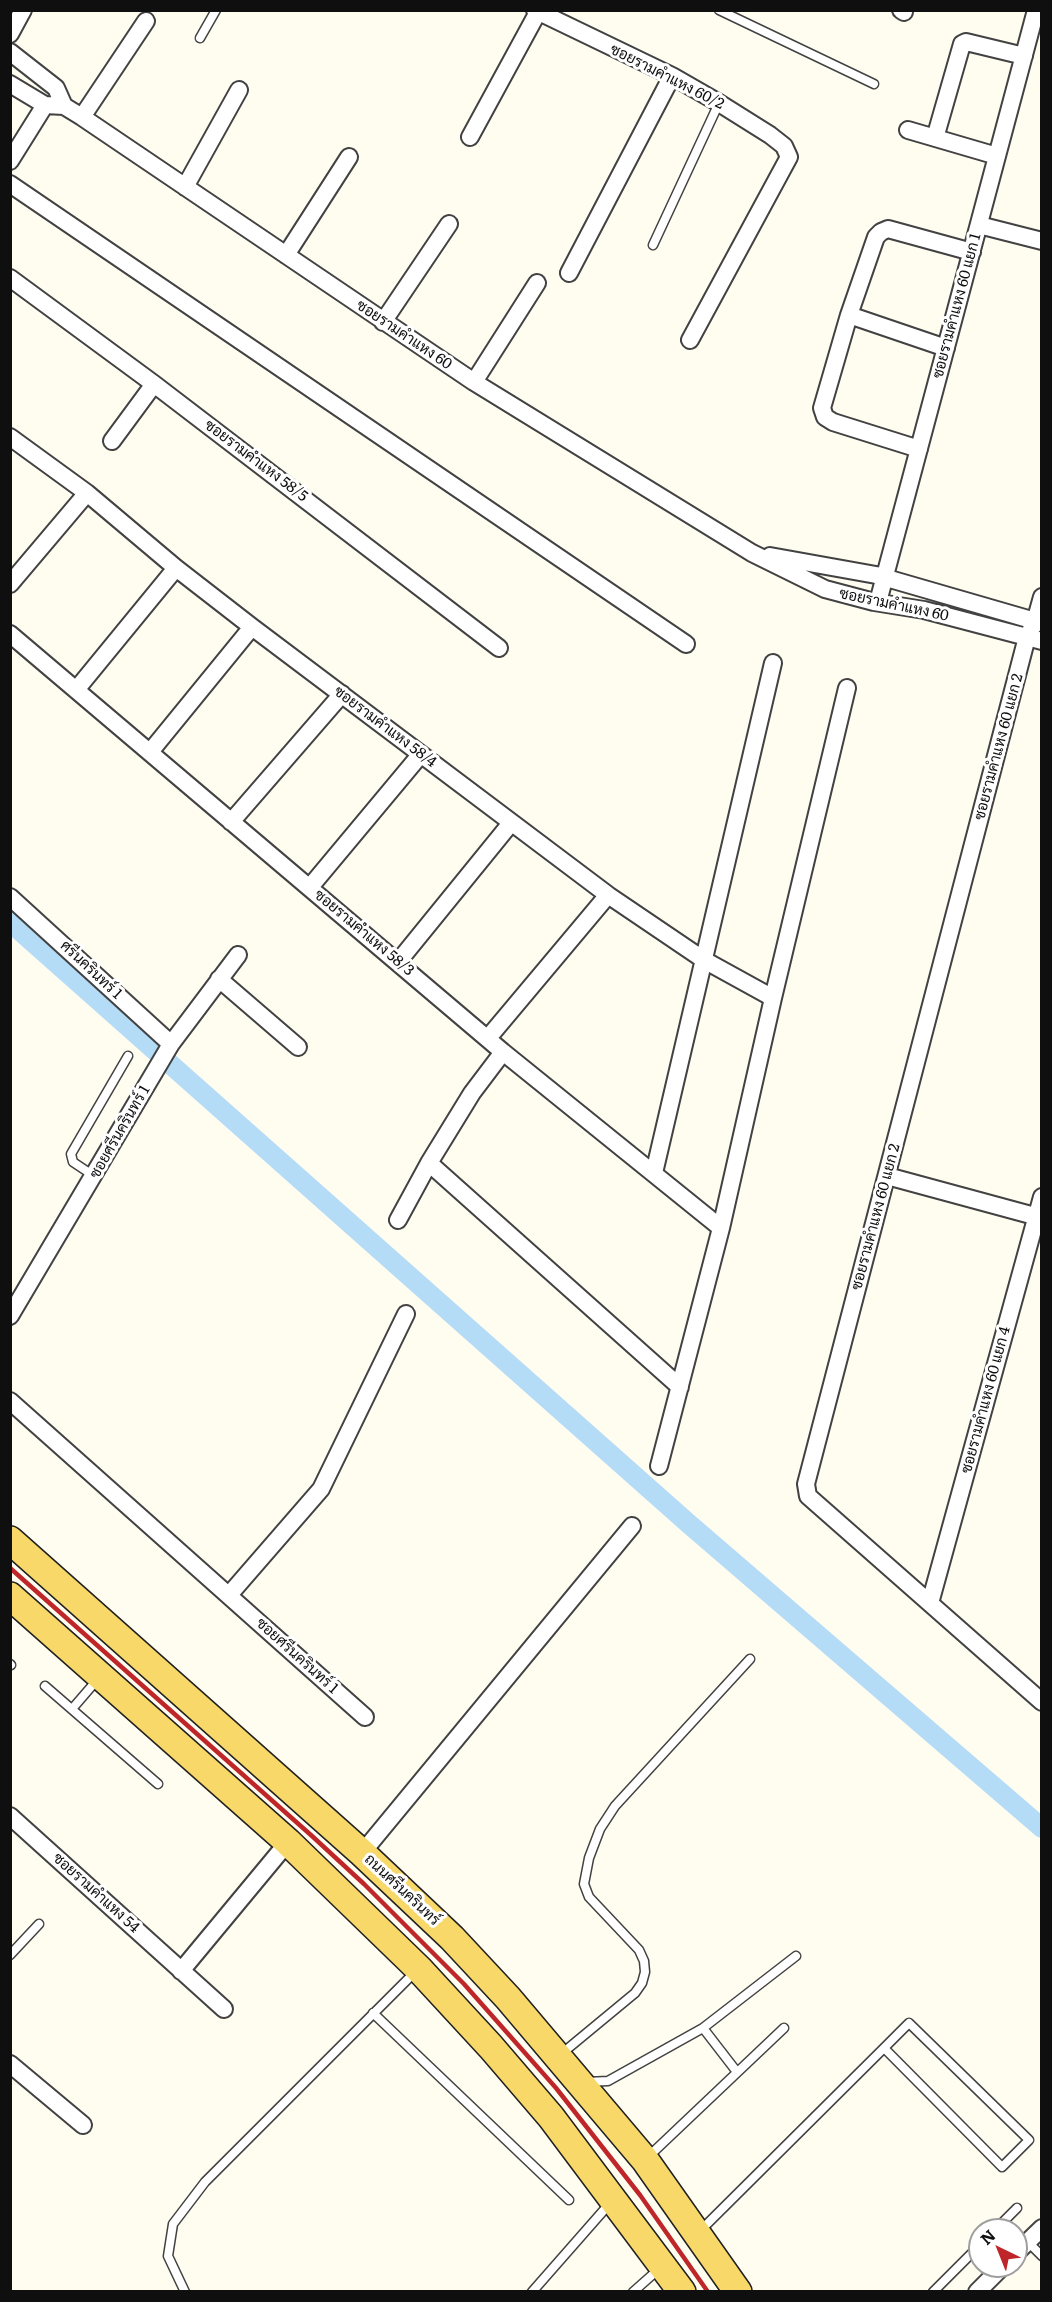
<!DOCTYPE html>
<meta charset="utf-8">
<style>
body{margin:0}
#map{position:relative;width:1052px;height:2302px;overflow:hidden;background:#fffcf0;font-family:Literata,serif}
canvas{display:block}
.frame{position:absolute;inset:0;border:12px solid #0f0f0f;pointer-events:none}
.north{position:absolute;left:968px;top:2218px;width:60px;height:60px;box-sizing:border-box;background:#fff;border:2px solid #9f9f9f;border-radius:50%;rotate:317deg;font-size:16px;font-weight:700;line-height:24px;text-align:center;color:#0f0f0f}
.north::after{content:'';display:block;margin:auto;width:21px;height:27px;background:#bf262a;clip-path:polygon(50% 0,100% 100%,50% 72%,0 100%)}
</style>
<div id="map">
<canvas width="1052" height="2302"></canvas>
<div class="frame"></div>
<div class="north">N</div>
</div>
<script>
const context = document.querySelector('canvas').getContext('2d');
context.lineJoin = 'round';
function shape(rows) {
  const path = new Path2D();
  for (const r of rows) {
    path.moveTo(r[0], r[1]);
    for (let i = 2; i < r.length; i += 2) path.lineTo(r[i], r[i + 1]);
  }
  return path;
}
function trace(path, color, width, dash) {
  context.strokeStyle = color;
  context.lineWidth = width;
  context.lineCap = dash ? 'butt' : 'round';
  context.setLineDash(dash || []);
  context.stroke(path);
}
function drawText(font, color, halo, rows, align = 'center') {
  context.font = font + ' Literata,Sarabun,serif';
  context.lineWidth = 6;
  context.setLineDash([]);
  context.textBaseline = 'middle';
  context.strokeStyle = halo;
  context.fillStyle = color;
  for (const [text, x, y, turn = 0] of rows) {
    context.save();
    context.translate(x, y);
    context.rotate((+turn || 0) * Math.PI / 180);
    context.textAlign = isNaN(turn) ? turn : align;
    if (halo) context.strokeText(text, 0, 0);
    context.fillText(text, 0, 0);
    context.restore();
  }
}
const canal = shape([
 [10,922,689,1524,1042,1828]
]);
const lane = shape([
 [719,10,874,84],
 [200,38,216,10],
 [653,245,719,103],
 [94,1176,73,1162,71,1154,128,1056],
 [10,1664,11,1665],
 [45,1686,158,1784],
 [72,1709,97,1680],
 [10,1955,39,1924],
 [373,2013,569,2200],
 [703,2028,737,2072],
 [560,2055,635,1993,642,1983,645,1972,644,1961,639,1950,589,1897,584,1884,589,1858,600,1829,615,1806,750,1659],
 [586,2082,608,2081,703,2028,796,1956],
 [648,2157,784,2028],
 [995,2230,1017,2208],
 [700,2231,884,2048,909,2023,1029,2140,1002,2167,884,2048],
 [1028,2242,1042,2256],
 [185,2292,168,2256,173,2224,205,2182,416,1971],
 [532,2292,611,2202],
 [633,2292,660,2268],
 [933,2292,980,2245]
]);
const street = shape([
 [535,10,672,76,719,103,770,135,784,146,789,157,690,340],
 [901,10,904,12],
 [10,34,23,10],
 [10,52,56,88,64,106],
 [10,84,45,105,64,106,82,117,474,382,752,553,825,589,874,602,924,610,1042,641],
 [82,117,146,21],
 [908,130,997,156],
 [470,137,538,12],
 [935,138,962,44,966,42,1024,56],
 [10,161,45,105],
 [10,184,686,644],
 [185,187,239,90],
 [979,225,1042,241],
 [286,255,349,157],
 [569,273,672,76],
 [10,278,154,384,499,648],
 [849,315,946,348],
 [383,322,449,224],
 [474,382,537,283],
 [10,437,87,493,176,568,252,627,608,895,704,960,773,998],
 [112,441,154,384],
 [919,449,833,422,825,417,822,408,849,315,876,237,881,232,888,229,972,252],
 [770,556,876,575,1042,623],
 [10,584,87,493],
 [1042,597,1035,622,1027,637,806,1484,808,1496,1042,1702],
 [878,602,1036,10],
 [10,634,503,1052,721,1228],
 [76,690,176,568],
 [150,752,252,627],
 [231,822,342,694],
 [310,887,421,754],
 [10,897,171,1044],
 [398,962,511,823],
 [219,979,298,1047],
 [488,1038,608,895],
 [429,1163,680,1387],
 [654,1173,773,663],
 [887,1176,1042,1218],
 [398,1220,429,1163,472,1093,503,1052],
 [10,1316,171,1044,238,955],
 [10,1401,365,1717],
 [659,1466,721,1228,773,998,847,688],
 [229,1595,321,1489,406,1314],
 [930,1603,1042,1197],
 [10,1816,224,2009],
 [362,1853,632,1526],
 [181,1971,288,1842],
 [10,2064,83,2125],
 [1016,2253,1042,2228],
 [977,2292,1003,2266]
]);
const primary = shape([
 [10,1540,362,1853,452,1938,508,1998,645,2160,738,2292],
 [10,1596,288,1842,419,1969,491,2047,551,2117,682,2292]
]);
const rail = shape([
 [10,1568,312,1836,364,1884,464,1984,556,2088,640,2195,708,2292]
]);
const streetNames = [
 ["ซอยรามคำแหง 60/2",667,77,27],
 ["ซอยรามคำแหง 60 แยก 1",957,306,-75],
 ["ซอยรามคำแหง 60",404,335,34],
 ["ซอยรามคำแหง 58/5",256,461,37],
 ["ซอยรามคำแหง 60",894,605,12],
 ["ซอยรามคำแหง 58/4",385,727,37],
 ["ซอยรามคำแหง 60 แยก 2",999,747,-75],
 ["ซอยรามคำแหง 58/3",364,933,40],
 ["ศรีนครินทร์ 1",91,970,43],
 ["ซอยศรีนครินทร์ 1",120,1132,-60],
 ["ซอยรามคำแหง 60 แยก 2",876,1217,-75],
 ["ซอยรามคำแหง 60 แยก 4",986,1400,-75],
 ["ซอยศรีนครินทร์ 1",297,1656,42],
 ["ถนนศรีนครินทร์",402,1890,43],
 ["ซอยรามคำแหง 54",96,1893,42]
];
trace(canal, '#b5dcf6', 20);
trace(lane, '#424242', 11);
trace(street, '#424242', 20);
trace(primary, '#202020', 30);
trace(lane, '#fff', 8);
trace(street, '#fff', 16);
trace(primary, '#f8d868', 27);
trace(rail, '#bf262a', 4.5);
drawText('15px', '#0f0f0f', '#fff', streetNames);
</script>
